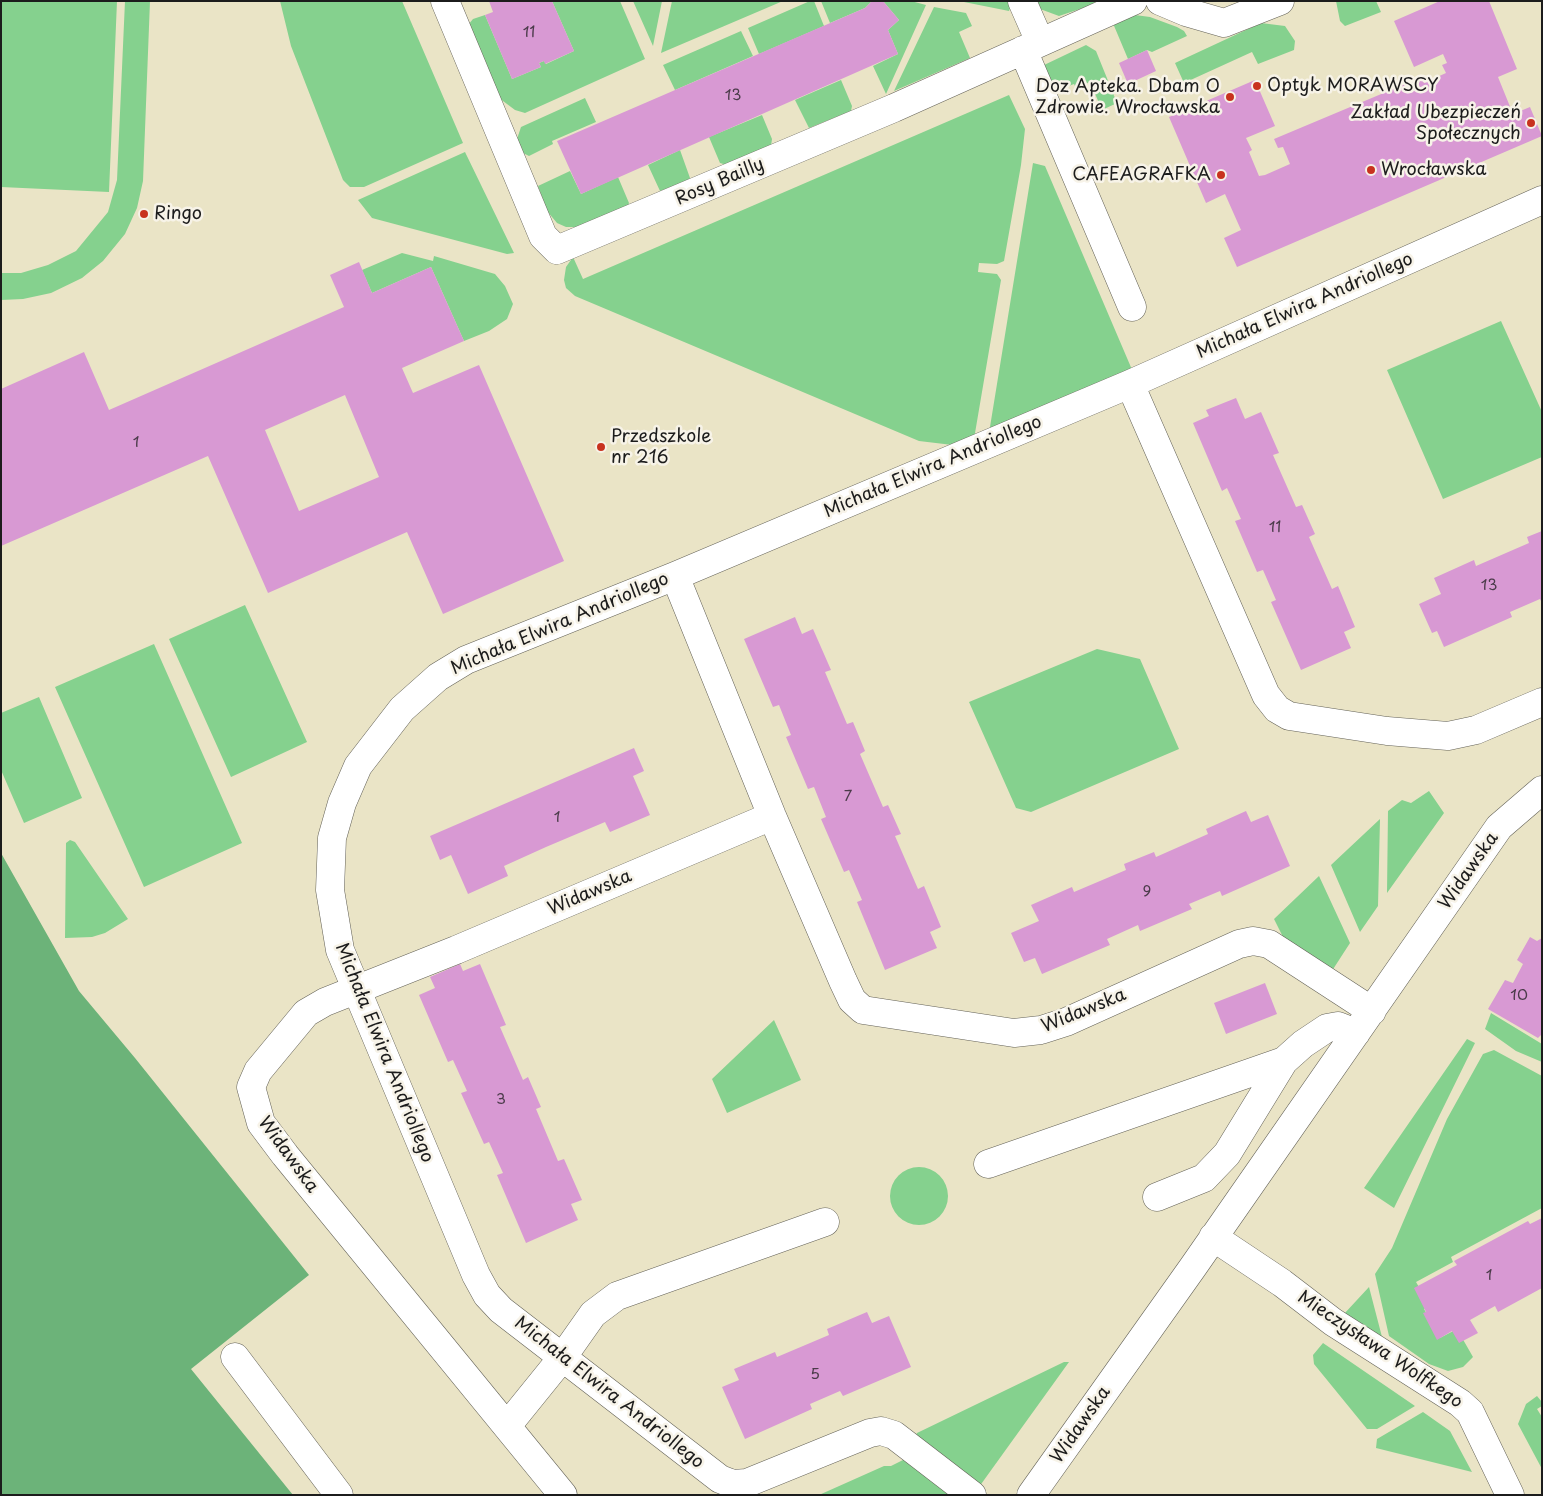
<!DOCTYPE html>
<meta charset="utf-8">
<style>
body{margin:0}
#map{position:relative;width:1543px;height:1496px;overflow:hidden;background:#eae4c6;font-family:"Playpen Sans",sans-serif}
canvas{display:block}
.frame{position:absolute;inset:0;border:2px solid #1c1c1c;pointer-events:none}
</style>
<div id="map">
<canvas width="1543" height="1496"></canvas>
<div class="frame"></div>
</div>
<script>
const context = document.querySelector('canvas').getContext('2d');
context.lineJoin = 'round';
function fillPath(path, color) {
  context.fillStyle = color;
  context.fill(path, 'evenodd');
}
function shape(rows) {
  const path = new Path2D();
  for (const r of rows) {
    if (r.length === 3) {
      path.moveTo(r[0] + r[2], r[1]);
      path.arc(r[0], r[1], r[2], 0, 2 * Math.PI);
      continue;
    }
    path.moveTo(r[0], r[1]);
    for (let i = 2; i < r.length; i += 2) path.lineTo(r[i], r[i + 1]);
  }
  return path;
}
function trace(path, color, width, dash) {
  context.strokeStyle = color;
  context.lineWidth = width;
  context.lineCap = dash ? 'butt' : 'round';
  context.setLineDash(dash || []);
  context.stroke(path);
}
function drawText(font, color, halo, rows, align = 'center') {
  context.font = font + ' "Playpen Sans",sans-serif';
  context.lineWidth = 5;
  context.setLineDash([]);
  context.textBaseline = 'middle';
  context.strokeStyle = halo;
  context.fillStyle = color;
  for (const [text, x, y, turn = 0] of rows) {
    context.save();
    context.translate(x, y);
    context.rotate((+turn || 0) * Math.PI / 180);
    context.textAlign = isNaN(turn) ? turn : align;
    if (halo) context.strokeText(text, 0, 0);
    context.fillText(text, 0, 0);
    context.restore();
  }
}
const green = shape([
 [1,1,117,1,109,192,1,187],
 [125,1,150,1,143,181,137,208,125,234,103,261,82,278,51,293,23,299,1,300,1,273,21,273,48,265,76,251,108,212,117,180],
 [280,1,402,1,463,143,364,187,350,187,343,180,291,46],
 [552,1,620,1,645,59,525,113,515,110,499,98,468,25,473,19,485,15,512,79,541,67,539,63,544,61,546,64,574,51],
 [633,1,662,1,653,46],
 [672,1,783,1,661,53],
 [810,1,814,1,824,26,759,54,748,28],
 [821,1,872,1,865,8,830,23],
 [883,1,911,1,926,5,886,94,873,66,898,54,888,30,899,20],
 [959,1,1009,1,1011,5,1009,11],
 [1035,1,1096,1,1092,5,1059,16,1040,9],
 [1336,1,1376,1,1381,12,1345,26,1340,21],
 [934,7,966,13,972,26,959,32,970,58,894,91],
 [1135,15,1150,17,1177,27,1184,31,1187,36,1152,52,1147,50,1128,59,1112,21],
 [1261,23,1285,26,1295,41,1294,50,1258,64,1252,52,1184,83,1175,63],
 [741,31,753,56,675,90,663,65],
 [1086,45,1096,51,1117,103,1102,110,1090,82,1076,88,1074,84,1053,92,1042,66],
 [841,80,852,106,851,111,809,128,795,100],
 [1009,95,1025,129,1021,165,1004,261,997,264,979,263,978,272,997,274,1001,280,974,439,961,446,919,441,575,296,566,288,564,280,566,267,573,257,583,279],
 [585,98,596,122,552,141,553,144,529,156,521,152,517,139,521,127],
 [762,115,772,139,771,146,727,165,720,163,709,137],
 [680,150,690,178,688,181,660,191,648,165],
 [465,152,514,253,507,254,372,218,358,200],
 [1033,163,1045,166,1133,372,989,433],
 [570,171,581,194,618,177,629,203,628,206,579,227,566,227,557,223,547,211,538,186],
 [402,253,433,261,434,256,495,274,505,286,513,304,507,319,489,331,464,341,431,267,372,293,362,270],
 [1501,321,1542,412,1542,457,1443,499,1387,370],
 [245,605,307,742,231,777,169,639],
 [154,644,242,843,144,887,55,687],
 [1097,649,1140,659,1179,749,1031,812,1016,808,969,702],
 [39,697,82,798,24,823,1,770,1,713],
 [1429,791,1444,813,1387,893,1388,811,1402,800,1411,803],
 [1380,819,1378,906,1360,932,1331,865],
 [70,840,75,842,128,919,105,933,92,937,65,938,66,843],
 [1319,876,1350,943,1328,977,1285,941,1274,919],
 [1491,1013,1542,1044,1542,1062,1516,1051,1485,1029],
 [774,1020,801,1080,727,1113,712,1079],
 [1467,1039,1475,1043,1394,1208,1364,1188],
 [1494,1050,1542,1076,1542,1208,1451,1257,1453,1262,1416,1282,1430,1306,1424,1309,1440,1338,1457,1329,1473,1357,1463,1367,1448,1371,1429,1364,1389,1336,1375,1274,1392,1248,1447,1119,1483,1054],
 [919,1196,29],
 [1369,1287,1382,1337,1344,1314],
 [1323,1343,1415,1406,1377,1429,1367,1429,1314,1364,1313,1355],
 [1064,1362,1069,1362,979,1487,913,1440,917,1433],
 [1537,1396,1542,1402,1542,1406,1537,1409,1542,1417,1542,1469,1518,1424,1526,1404],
 [1423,1412,1450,1431,1472,1472,1376,1448,1377,1439],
 [907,1458,958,1495,819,1495,884,1466,891,1466]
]);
const forest = shape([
 [1,853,79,991,135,1058,309,1275,191,1369,293,1495,1,1495]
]);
const building = shape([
 [489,1,552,1,574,51,545,64,544,61,539,63,541,67,512,79,485,15,493,12],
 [872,1,883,1,899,20,888,30,898,54,581,194,557,141,865,8],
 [1440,1,1489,1,1517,69,1498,77,1513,114,1530,107,1542,136,1237,267,1224,238,1241,230,1225,194,1206,203,1169,117,1255,80,1275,126,1246,138,1252,150,1249,152,1259,176,1265,175,1290,164,1283,147,1278,148,1274,139,1417,79,1422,79,1424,83,1446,73,1442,65,1447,63,1443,54,1414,67,1394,21],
 [1147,50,1156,71,1128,84,1119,63],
 [359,262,372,293,431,267,464,341,402,368,413,393,479,365,564,561,443,614,407,532,268,593,208,456,1,546,1,389,84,352,109,410,344,307,330,275],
 [345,395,379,477,299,511,265,430],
 [1236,398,1245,419,1261,412,1279,453,1273,455,1296,507,1302,505,1315,534,1309,537,1332,589,1338,586,1355,627,1344,632,1351,648,1301,670,1271,602,1276,600,1263,570,1257,572,1235,521,1241,519,1227,488,1222,491,1193,423,1209,416,1206,410],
 [1542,531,1542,603,1540,599,1510,612,1512,617,1444,647,1437,631,1432,633,1419,604,1441,594,1434,578,1474,560,1476,566,1529,543,1527,537],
 [795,617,802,634,813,629,831,670,825,672,847,724,853,722,865,751,860,754,883,807,888,805,901,834,895,836,918,889,924,886,941,927,930,932,937,948,885,970,857,902,862,900,849,870,844,872,821,819,826,817,814,787,808,789,786,737,791,735,779,705,773,707,744,639],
 [634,748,644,771,633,776,650,815,610,832,605,822,546,847,504,866,508,876,468,894,451,855,440,860,430,836],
 [1246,811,1251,822,1268,815,1290,866,1222,896,1220,891,1189,904,1192,909,1140,931,1138,925,1107,939,1110,945,1042,974,1035,958,1024,962,1011,933,1039,921,1031,905,1072,887,1074,892,1126,870,1124,864,1154,852,1156,857,1208,834,1206,829],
 [1530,937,1537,941,1542,938,1542,1034,1538,1038,1488,1009,1505,980,1513,983,1523,964,1517,960],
 [460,964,463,971,480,964,506,1025,500,1027,523,1080,528,1077,541,1107,536,1109,558,1161,564,1159,582,1200,571,1204,578,1220,526,1243,497,1175,503,1173,489,1142,484,1144,461,1093,467,1091,453,1060,448,1062,419,995,435,988,430,977],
 [1265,983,1277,1014,1226,1034,1214,1003],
 [1542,1218,1542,1288,1498,1312,1495,1306,1470,1320,1478,1333,1459,1343,1452,1331,1437,1340,1423,1313,1426,1312,1414,1288,1457,1265,1454,1261,1528,1221,1530,1224],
 [867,1312,872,1323,889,1316,911,1367,843,1396,840,1391,810,1404,812,1409,745,1439,722,1387,739,1380,734,1369,775,1352,777,1357,829,1335,827,1329]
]);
const minor = shape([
 [445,1,543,236,557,250,894,108,1133,1],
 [1022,1,1040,42],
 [1160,1,1186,12,1224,23,1280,1],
 [1023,50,1132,307],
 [1130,384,1266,695,1277,709,1289,716,1387,731,1448,736,1476,730,1542,702],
 [675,576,772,816,843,981,852,1000,863,1010,1014,1033,1041,1030,1066,1022,1239,944,1253,941,1269,944,1372,1011],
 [988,1164,1284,1061,1303,1044,1327,1028,1338,1026,1356,1033],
 [1157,1197,1204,1178,1227,1154,1284,1061],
 [1213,1237,1282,1283,1333,1322,1460,1403,1470,1412,1510,1495],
 [235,1357,339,1495],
 [507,1426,562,1358,593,1314,617,1296,825,1222],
 [563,1495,285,1155,261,1123,251,1087,258,1071,306,1013,325,1002,456,950,772,816],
 [972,1495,894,1435,881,1431,870,1433,747,1483,733,1484,720,1479,501,1310,487,1295,476,1275,340,950,330,890,332,838,342,803,358,766,402,709,438,677,466,660,675,576,1130,384,1542,200],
 [1031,1495,1193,1267,1499,827,1542,790]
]);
const markers = [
 [1257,86,5,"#c8321e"],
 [1230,97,5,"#c8321e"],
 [1531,123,5,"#c8321e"],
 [1371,170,5,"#c8321e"],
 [1221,175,5,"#c8321e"],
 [144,214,5,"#c8321e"],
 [601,447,5,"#c8321e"]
];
const numberNames = [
 ["11",529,33],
 ["13",733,96],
 ["1",136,443],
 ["11",1275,528],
 ["13",1489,586],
 ["7",848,797],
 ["1",557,818],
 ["9",1147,892],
 ["10",1519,996],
 ["3",501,1100],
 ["1",1489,1276],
 ["5",815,1375]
];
const poiNames = [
 ["Optyk MORAWSCY",1267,86],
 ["Doz Apteka. Dbam O",1220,87,"right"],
 ["Zdrowie. Wrocławska",1220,108,"right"],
 ["Zakład Ubezpieczeń",1521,113,"right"],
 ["Społecznych",1521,134,"right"],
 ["Wrocławska",1381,170],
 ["CAFEAGRAFKA",1211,175,"right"],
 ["Ringo",154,214],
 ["Przedszkole",611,437],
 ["nr 216",611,458]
];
const streetNames = [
 ["Rosy Bailly",720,182,-23],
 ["Michała Elwira Andriollego",1305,306,-24],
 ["Michała Elwira Andriollego",933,467,-23],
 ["Michała Elwira Andriollego",560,624,-23],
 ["Widawska",1469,871,-55],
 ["Widawska",590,893,-23],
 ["Widawska",1084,1011,-22],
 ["Michała Elwira Andriollego",384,1053,68],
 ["Widawska",288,1155,54],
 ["Mieczysława Wolfkego",1380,1350,34],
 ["Michała Elwira Andriollego",609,1393,38],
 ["Widawska",1081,1425,-55]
];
fillPath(green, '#85d18e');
fillPath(forest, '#6cb379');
fillPath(building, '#d899d3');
trace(minor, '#646258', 29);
trace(minor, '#fff', 28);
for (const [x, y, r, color] of markers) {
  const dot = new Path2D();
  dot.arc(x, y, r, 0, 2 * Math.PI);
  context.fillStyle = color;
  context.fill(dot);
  trace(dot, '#f7f3e8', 2);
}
drawText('15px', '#4b3b4a', null, numberNames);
drawText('18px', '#1c1c1c', '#f7f3e8', poiNames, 'left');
drawText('18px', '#1c1c1c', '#f7f3e8', streetNames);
</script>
